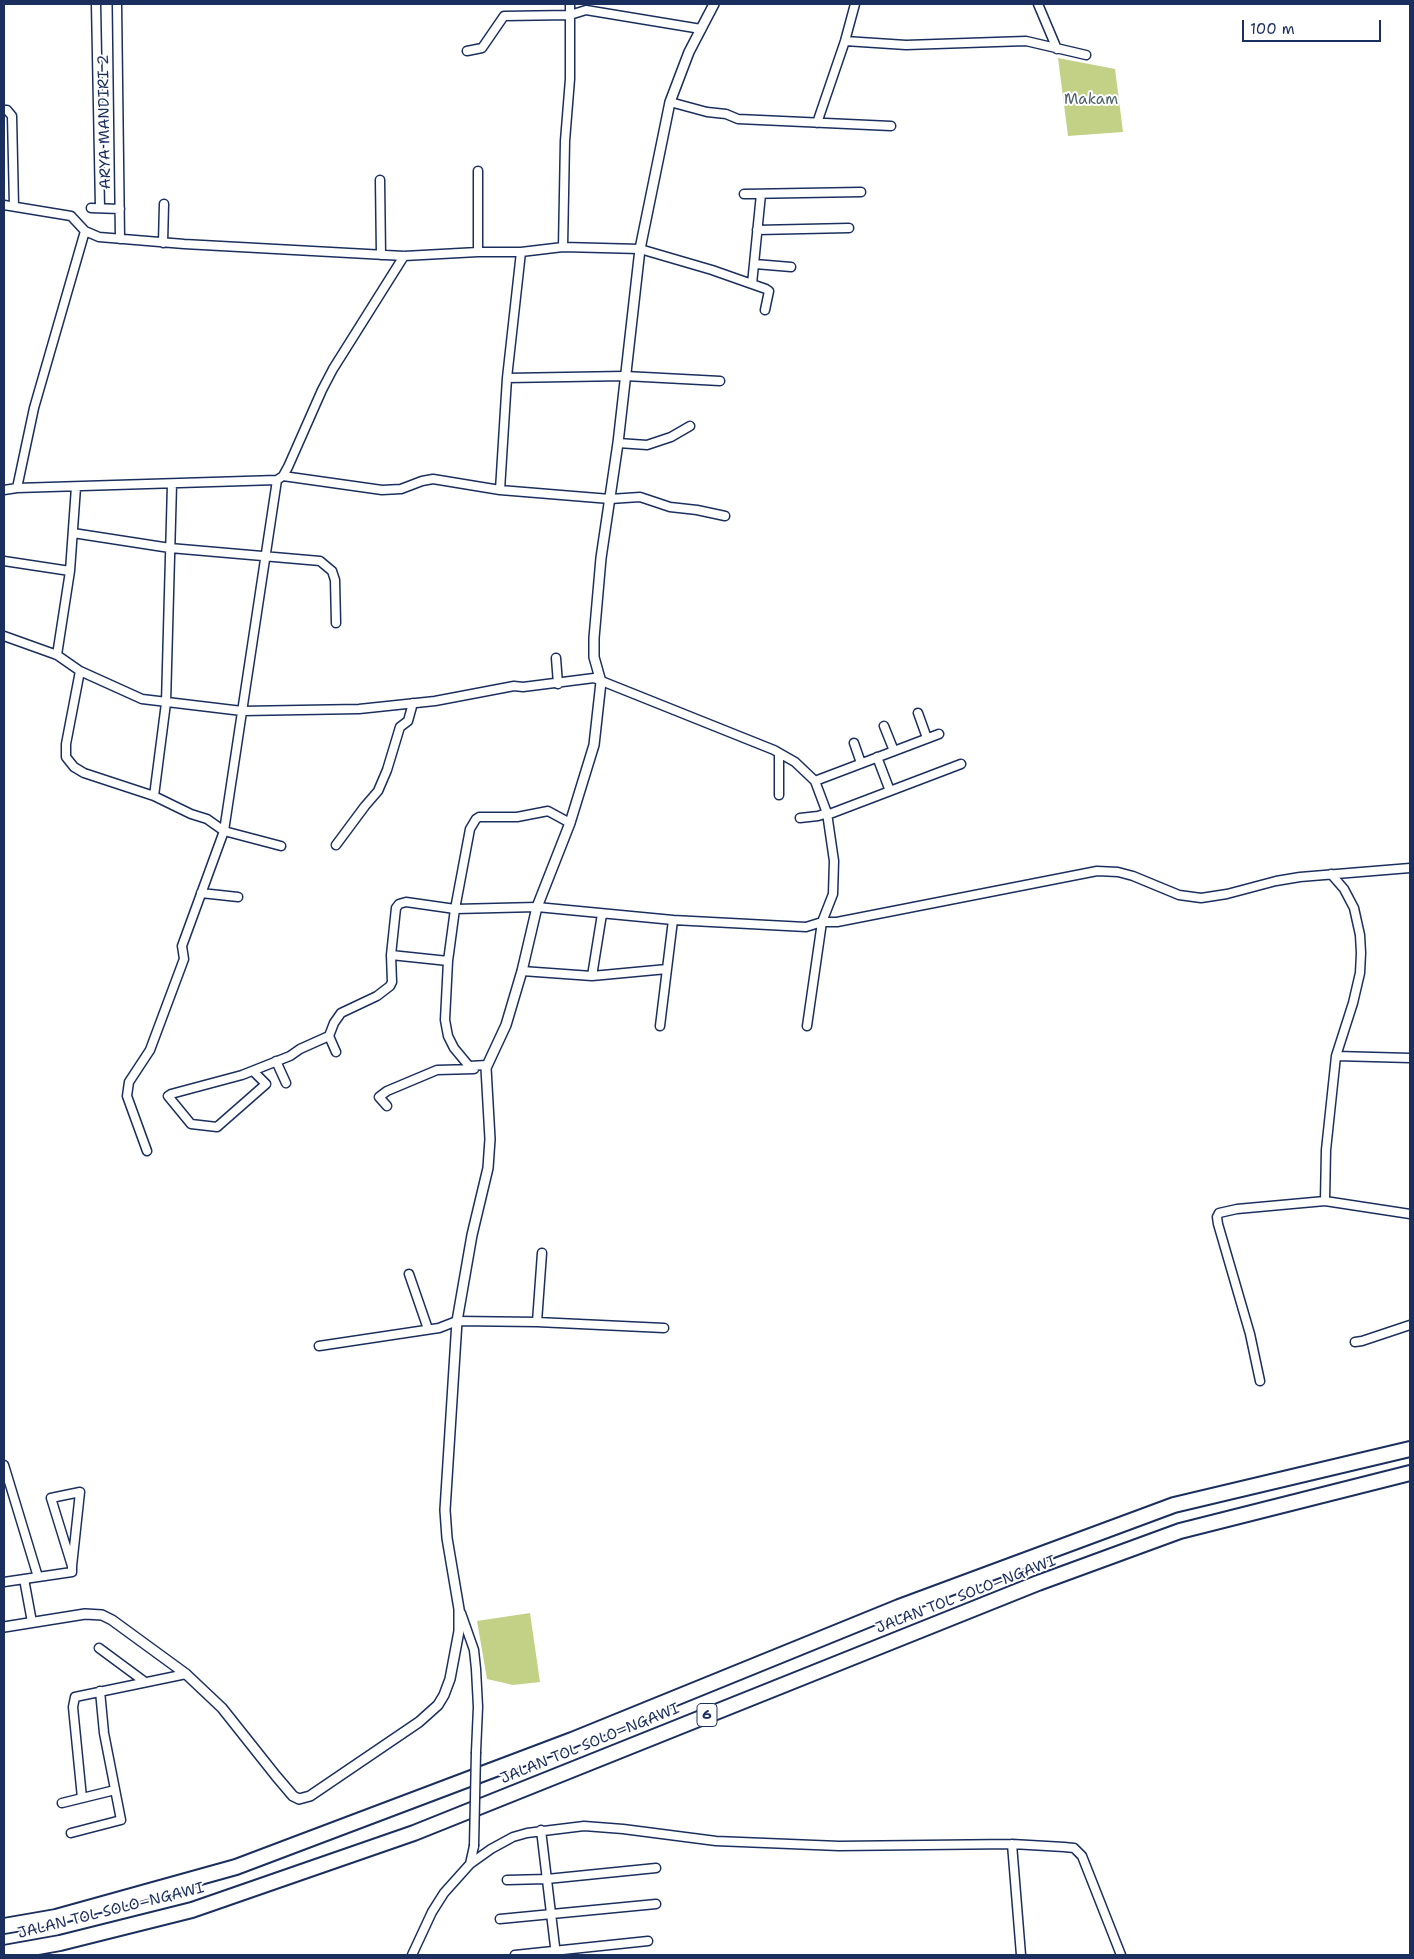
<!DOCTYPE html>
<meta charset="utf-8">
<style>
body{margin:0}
#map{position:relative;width:1414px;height:1959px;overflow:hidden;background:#fff;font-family:"Shantell Sans",sans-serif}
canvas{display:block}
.frame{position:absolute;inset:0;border:5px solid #1b2f5e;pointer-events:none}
.scale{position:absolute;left:1242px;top:20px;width:139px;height:22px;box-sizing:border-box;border:2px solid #1b2f5e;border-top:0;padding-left:6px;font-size:15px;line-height:18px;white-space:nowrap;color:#1b2f5e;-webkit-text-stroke:4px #fff;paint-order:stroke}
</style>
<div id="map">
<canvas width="1414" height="1959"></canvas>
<div class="frame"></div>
<div class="scale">100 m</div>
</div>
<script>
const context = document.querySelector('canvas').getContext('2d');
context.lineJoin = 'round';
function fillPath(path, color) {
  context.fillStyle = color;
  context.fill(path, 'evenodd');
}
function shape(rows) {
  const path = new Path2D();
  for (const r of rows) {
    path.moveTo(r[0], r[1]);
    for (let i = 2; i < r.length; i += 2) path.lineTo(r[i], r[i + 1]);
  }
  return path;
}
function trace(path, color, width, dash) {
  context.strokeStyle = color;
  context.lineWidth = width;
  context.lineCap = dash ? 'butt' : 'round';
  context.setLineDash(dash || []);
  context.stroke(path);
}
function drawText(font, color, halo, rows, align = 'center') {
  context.font = font + ' "Shantell Sans",sans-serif';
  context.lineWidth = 4;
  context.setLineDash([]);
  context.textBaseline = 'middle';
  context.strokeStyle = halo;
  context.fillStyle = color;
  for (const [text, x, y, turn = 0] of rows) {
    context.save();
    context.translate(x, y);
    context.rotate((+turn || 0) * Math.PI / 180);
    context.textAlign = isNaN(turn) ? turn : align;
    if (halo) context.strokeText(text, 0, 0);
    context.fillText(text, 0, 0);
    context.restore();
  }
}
const green = shape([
 [1058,58,1115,69,1123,132,1068,136],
 [530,1613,540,1682,513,1685,487,1679,477,1621]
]);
const minor = shape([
 [96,4,100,208],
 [117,4,120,239],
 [1038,4,1057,49],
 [845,41,906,45,1026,41,1086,55],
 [467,51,482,48,504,16,570,15,586,10,701,29],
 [670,102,707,112,726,114,738,119,891,126],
 [4,110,7,110,12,116,14,206],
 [817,123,845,41,855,4],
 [478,171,478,252],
 [380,180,381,255],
 [744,194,861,192],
 [4,205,71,216,85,231,99,237,184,244,404,256,478,252,521,252,563,247,640,249,712,270,766,289,769,291,765,310],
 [91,208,120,209],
 [757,230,849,228],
 [163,243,164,204],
 [563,247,565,141,570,79,570,4],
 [521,252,507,378,625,376,720,381],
 [755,264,791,267],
 [752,284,761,194],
 [618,443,647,445,671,437,690,426],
 [283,476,382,490,401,489,422,481,433,479,500,490,610,499,640,497,670,507,697,510,725,516],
 [17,488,34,408,85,231],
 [4,490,17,488,277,480,283,476,288,467,322,390,333,369,404,256],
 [500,490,507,378],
 [73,533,170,548,320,561,332,571,335,580,336,623],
 [4,561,70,571],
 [4,636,57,655,80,671,142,699,242,711,359,709,435,701,514,686,523,687,594,678,774,750,795,762,815,781,827,813,834,861,833,894,822,922,807,1026],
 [57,655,70,571,76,487],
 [556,658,558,684],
 [80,671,66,744,66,757,74,767,84,773,154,796,191,814,207,819,224,831,281,846],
 [918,713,927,738],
 [884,726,894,751],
 [854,743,861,763],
 [877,757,890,791],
 [815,781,939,734],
 [779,795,779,753],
 [154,796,166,703,172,484],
 [827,815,961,764],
 [800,818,818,816,827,813],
 [336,845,365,806,378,791,387,770,400,727,408,721,413,703],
 [201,893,238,897],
 [448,961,391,955,396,908,399,904,406,902,455,909,537,907,673,920,806,927,822,922,837,922,1097,871,1118,872,1133,876,1179,895,1201,898,1227,894,1276,881,1300,877,1410,868],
 [522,971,592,976,667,969],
 [592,976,602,914],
 [660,1026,673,920],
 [329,1036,336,1052],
 [1336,1056,1410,1058],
 [276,1061,286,1083],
 [487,1065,469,1066,454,1048,448,1036,445,1020,448,961,455,909,470,829,476,819,479,817,517,817,548,811,570,823],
 [253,1071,266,1084,217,1127,191,1124,168,1096,171,1094,242,1075,290,1056,300,1049,329,1036,334,1023,341,1013,377,996,390,986,392,982,391,955],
 [387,1106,379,1097,387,1091,437,1070,474,1069],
 [147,1151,127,1096,129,1082,150,1050,184,959,182,946,224,831,277,480],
 [1325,1201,1326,1150,1336,1056,1353,1003,1360,973,1361,953,1360,935,1354,908,1344,889,1331,874],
 [409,1274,428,1329],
 [537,1322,542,1253],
 [1355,1342,1362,1341,1410,1325],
 [319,1346,439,1328,457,1321,537,1322,664,1328],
 [1260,1381,1250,1334,1218,1224,1217,1217,1219,1213,1237,1209,1325,1201,1410,1214],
 [4,1465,38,1577],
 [24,1579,32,1622],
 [4,1582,72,1572,72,1566,80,1492,51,1498,72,1566],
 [461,1613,474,1650,476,1669,478,1707,476,1752],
 [99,1648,145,1682],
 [82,1798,73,1707,75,1697,186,1674],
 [62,1803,115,1790],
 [541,1830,556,1955],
 [71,1833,121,1820,104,1733,100,1691],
 [1012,1844,1021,1955],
 [474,1846,470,1864,491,1849,513,1837,527,1833,584,1826,623,1829,716,1841,839,1846,1012,1844,1064,1847,1074,1848,1082,1856,1121,1955],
 [507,1880,547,1879,656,1868],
 [500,1919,656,1904],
 [412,1955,432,1912,444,1893,470,1864],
 [515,1955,648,1941]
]);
const tertiary = shape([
 [4,1627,85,1614,102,1615,112,1620,186,1674,222,1708,276,1776,293,1796,299,1799,310,1796,419,1722,438,1705,444,1695,450,1679,459,1631,459,1609,447,1538,445,1510,457,1321,472,1235,488,1168,490,1139,486,1068,506,1025,522,971,537,907,570,823,594,745,601,682,594,657,594,638,601,558,618,443,640,249,670,102,689,52,714,4]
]);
const motorway = shape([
 [4,1926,56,1917,236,1867,572,1740,899,1607,1174,1505,1410,1449],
 [4,1953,60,1943,192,1910,414,1833,1038,1583,1180,1531,1410,1473]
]);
const minorBridge = shape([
 [474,1846,476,1752]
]);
const shields = [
 [707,1715,20]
];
const shieldNames = [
 ["6",707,1715]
];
const parkNames = [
 ["Makam",1091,100]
];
const streetNames = [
 ["ARYA MANDIRI 2",105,122,-91],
 ["JALAN TOL SOLO–NGAWI",966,1595,-21],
 ["JALAN TOL SOLO–NGAWI",590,1744,-22],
 ["JALAN TOL SOLO–NGAWI",111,1911,-14]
];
fillPath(green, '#c2d186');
trace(minor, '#1b2f5e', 11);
trace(tertiary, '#1b2f5e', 12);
trace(motorway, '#1b2f5e', 18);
trace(minor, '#fff', 8);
trace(tertiary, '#fff', 9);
trace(motorway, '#fff', 14);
trace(minorBridge, '#1b2f5e', 11, []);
trace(minorBridge, '#fff', 8);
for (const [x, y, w] of shields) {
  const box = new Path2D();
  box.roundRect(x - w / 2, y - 11.5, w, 23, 4);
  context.fillStyle = '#fff';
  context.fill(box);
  trace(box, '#1b2f5e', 1);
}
drawText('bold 14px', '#1b2f5e', null, shieldNames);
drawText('15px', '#4d606a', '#fff', parkNames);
drawText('15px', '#1b2f5e', '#fff', streetNames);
</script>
